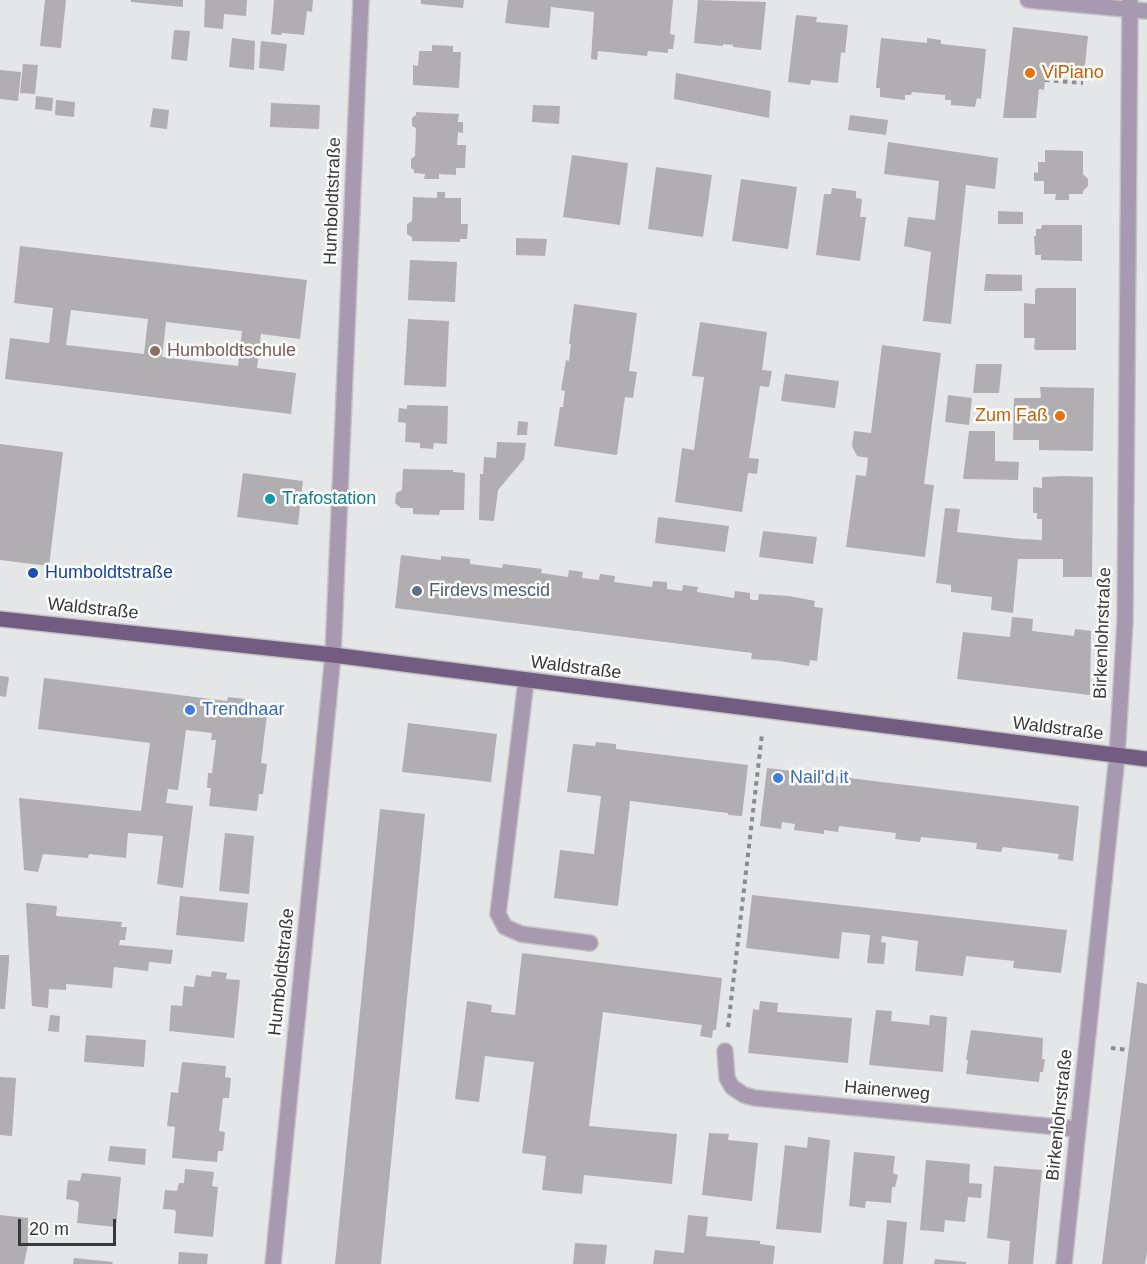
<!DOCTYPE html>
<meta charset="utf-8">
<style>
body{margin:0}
#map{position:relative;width:1147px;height:1264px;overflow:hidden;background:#e5e6e8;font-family:Helvetica,sans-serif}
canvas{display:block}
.scale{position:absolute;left:18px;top:1219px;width:98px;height:27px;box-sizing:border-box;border:3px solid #39393a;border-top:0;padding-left:8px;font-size:18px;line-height:21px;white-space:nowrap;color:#39393a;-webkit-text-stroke:4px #fff;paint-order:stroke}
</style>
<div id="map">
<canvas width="1147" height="1264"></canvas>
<div class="scale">20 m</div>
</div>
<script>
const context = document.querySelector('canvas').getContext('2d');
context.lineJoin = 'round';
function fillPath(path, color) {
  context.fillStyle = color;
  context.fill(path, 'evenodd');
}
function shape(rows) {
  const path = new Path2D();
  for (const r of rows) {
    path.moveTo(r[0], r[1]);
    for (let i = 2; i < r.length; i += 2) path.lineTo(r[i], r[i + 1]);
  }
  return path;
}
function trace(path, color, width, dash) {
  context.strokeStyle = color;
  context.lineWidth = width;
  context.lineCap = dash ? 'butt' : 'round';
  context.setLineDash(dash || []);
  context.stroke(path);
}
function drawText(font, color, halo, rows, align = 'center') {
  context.font = font + ' Helvetica,sans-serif';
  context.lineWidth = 5;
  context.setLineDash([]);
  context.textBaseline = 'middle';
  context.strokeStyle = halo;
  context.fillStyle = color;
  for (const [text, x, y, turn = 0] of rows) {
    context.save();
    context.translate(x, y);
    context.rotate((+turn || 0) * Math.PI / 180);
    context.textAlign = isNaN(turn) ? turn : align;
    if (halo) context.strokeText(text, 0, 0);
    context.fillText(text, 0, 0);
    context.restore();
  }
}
const building = shape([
 [45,0,66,0,61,48,40,46],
 [131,0,183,0,183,7,131,2],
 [205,0,247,0,246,16,224,14,223,29,204,27],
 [274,0,313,0,312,12,307,11,304,35,282,33,281,35,271,34],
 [421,0,464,0,463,8,421,4],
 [508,0,673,0,670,34,675,35,673,49,668,49,668,53,648,51,647,56,598,51,597,60,591,59,594,12,551,7,549,28,505,23],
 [698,0,766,2,761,50,733,47,733,45,723,44,723,46,694,43],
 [796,15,817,17,816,22,848,25,845,53,841,52,838,83,811,80,810,85,788,82],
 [1013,27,1088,36,1084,74,1046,70,1044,90,1039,89,1036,118,1003,118],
 [174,30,190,31,187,61,171,59],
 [232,38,255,41,254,70,229,67],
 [881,38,927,43,927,38,941,40,941,44,986,49,981,99,977,98,975,107,951,105,951,100,945,100,945,95,912,92,911,95,905,95,905,100,880,97,880,88,876,88],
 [261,41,287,44,284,71,259,68],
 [432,45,453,46,453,52,461,52,459,88,413,85,413,65,418,66,419,51,432,51],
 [23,64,38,65,35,94,20,93],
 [0,70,21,72,18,101,0,99],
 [676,73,771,91,769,118,674,99],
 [36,96,53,98,52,111,35,109],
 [56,100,75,102,74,117,55,115],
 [271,103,320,105,319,129,270,127],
 [533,105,560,106,559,124,532,122],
 [153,108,169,110,167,129,150,127],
 [416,112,459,114,458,122,463,122,463,133,458,132,457,145,466,145,465,168,456,168,456,175,439,174,439,179,424,179,425,174,414,173,414,170,411,168,411,159,415,156,416,128,412,126,412,118,416,115],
 [850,115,888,120,886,135,848,130],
 [888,142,998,158,995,189,966,185,951,324,923,321,931,252,904,246,908,217,935,220,939,181,884,174],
 [1045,150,1083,151,1083,174,1088,179,1088,186,1083,191,1083,194,1069,194,1069,200,1055,200,1056,194,1044,194,1044,181,1034,181,1034,172,1038,173,1038,162,1045,162],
 [572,155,628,163,620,225,563,217],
 [656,167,712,175,703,237,648,229],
 [741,179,797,187,788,249,732,241],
 [832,188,856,191,856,198,862,199,860,217,866,217,860,261,816,255,824,194,831,194],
 [437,192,445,192,445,198,461,198,461,224,468,224,467,239,460,239,460,242,412,241,412,237,407,234,407,224,412,221,413,197,437,198],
 [998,211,1023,212,1023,224,998,224],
 [1042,225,1082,225,1082,261,1041,260,1041,255,1035,255,1034,236,1036,236,1036,229,1041,229],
 [516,238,547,239,545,256,516,255],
 [20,246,307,280,300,339,261,334,257,368,296,373,291,414,5,379,10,338,49,343,53,308,14,303],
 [71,310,148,319,144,354,66,345],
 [166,322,242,331,238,366,162,357],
 [410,260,457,262,455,302,408,300],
 [986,274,1022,275,1022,291,984,291],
 [1037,288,1076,288,1076,350,1036,350,1034,349,1035,338,1024,338,1024,303,1035,304,1035,290],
 [574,304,637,313,629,371,637,372,633,398,625,397,617,455,554,446,560,407,563,407,565,391,561,390,566,360,569,361,571,344,569,344],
 [408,319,449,321,446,387,404,385],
 [700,322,767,332,762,370,772,371,769,387,760,386,749,458,759,459,757,474,748,473,742,512,675,502,682,448,694,450,704,377,692,376],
 [882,345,941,353,924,484,934,485,925,557,846,547,856,475,866,476,868,458,857,456,852,446,854,431,871,433],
 [976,364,1002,364,999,393,973,393],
 [785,374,839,381,835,408,781,401],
 [1040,387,1094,388,1093,451,1039,450,1039,440,1013,440,1014,398,1041,398],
 [948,395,972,398,969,425,945,422],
 [407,405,448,406,447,444,434,443,433,449,420,448,420,443,405,442,406,423,398,422,399,408,407,409],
 [518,421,528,422,527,435,517,435],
 [969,431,995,431,995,461,1019,462,1018,480,963,479],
 [497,442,526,443,524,459,498,490,494,521,479,520,480,474,483,474,484,457,496,458],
 [0,444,63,452,49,566,0,560],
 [403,469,450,470,453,470,453,472,465,473,464,510,440,510,439,515,413,514,413,508,401,508,395,503,396,493,402,490],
 [243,473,303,481,298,525,237,517],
 [1064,476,1093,477,1092,577,1063,577,1063,559,1018,559,1013,613,991,610,992,597,951,592,951,585,936,583,945,508,960,509,957,532,1021,539,1042,540,1042,519,1037,519,1037,513,1033,513,1033,487,1042,488,1042,477],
 [658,517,729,526,725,552,655,543],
 [763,531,817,537,813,564,759,557],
 [401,555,441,560,441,556,470,559,470,564,502,568,503,564,542,569,541,573,568,577,569,570,583,572,582,578,599,580,600,574,615,576,614,582,652,587,653,581,667,582,667,589,682,591,683,585,698,587,697,592,734,598,735,591,750,593,750,599,753,600,758,600,759,594,789,596,815,601,814,607,823,608,817,661,810,660,809,666,780,661,751,659,752,653,395,608],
 [1012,617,1033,619,1032,631,1074,636,1075,629,1091,631,1090,695,957,679,963,632,1010,637],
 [0,676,9,677,6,697,0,696],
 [44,678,227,701,228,697,246,699,246,703,268,706,261,763,267,764,263,794,259,794,257,811,209,806,211,788,207,788,208,773,212,773,216,740,211,740,212,733,186,730,178,790,168,789,166,803,193,806,183,888,157,884,163,836,128,833,126,858,89,854,88,858,43,854,38,872,24,870,19,798,141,811,150,743,38,729],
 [408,723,497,734,491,782,402,772],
 [596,742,616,744,616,749,748,765,742,816,728,815,728,813,630,801,618,906,554,898,560,850,594,854,601,796,567,792,573,744,595,746],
 [767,768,1079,806,1073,861,1058,859,1059,854,1003,847,1001,852,976,849,977,843,921,837,920,842,895,839,896,833,839,826,838,832,824,830,824,834,794,830,795,824,782,822,781,829,760,826],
 [380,809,425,814,410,968,381,1264,335,1264],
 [225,833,254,836,249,894,219,891],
 [752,895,1067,930,1061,973,1013,968,1014,961,966,956,963,976,915,971,918,941,882,936,881,942,886,943,884,964,867,963,870,935,842,932,839,959,746,948],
 [180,896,248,903,244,942,176,935],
 [26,903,57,906,56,916,122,922,121,927,127,927,125,940,120,940,119,945,173,950,171,964,149,962,148,971,114,967,112,988,66,984,66,990,49,989,48,1008,32,1006],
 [522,953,722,978,716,1030,713,1030,712,1038,700,1036,702,1025,603,1012,589,1126,677,1134,672,1184,584,1175,582,1194,542,1190,546,1156,522,1153,534,1062,485,1056,479,1102,455,1099,467,1001,492,1005,491,1012,515,1015],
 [0,955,9,955,9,961,5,1009,0,1009],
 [212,971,227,973,226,979,240,980,234,1038,169,1031,171,1005,182,1006,184,986,194,987,196,975,211,977],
 [1137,982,1147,984,1147,1252,1145,1264,1102,1264],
 [760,1001,778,1003,777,1012,852,1018,848,1063,748,1053,753,1009,759,1010],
 [876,1010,892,1011,891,1021,929,1025,930,1015,947,1017,943,1072,869,1065],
 [50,1015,60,1016,59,1032,48,1031],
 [971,1030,1043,1038,1042,1059,1045,1059,1043,1072,1040,1072,1039,1082,966,1074,968,1060,966,1060],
 [86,1035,146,1040,144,1067,84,1062],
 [182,1062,226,1066,225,1077,231,1078,229,1098,223,1098,219,1131,225,1132,223,1151,218,1151,217,1162,172,1158,175,1127,167,1126,171,1092,178,1093],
 [0,1077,16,1078,12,1136,0,1135],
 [709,1133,729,1134,728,1140,758,1143,752,1201,702,1195],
 [808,1137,830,1140,821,1233,776,1229,785,1145,807,1148],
 [110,1146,146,1149,145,1165,108,1161],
 [854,1152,895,1156,893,1173,898,1175,895,1187,892,1187,891,1203,866,1201,865,1208,849,1206],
 [926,1160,970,1164,969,1183,982,1184,981,1198,968,1197,965,1222,945,1220,944,1232,920,1230],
 [994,1166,1042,1170,1033,1264,1008,1264,1010,1241,987,1238],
 [185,1169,214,1172,212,1186,218,1187,213,1237,174,1233,176,1213,175,1210,163,1209,165,1190,177,1191,179,1183,184,1183],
 [82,1173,121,1177,116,1227,77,1223,79,1203,77,1201,66,1199,68,1180,80,1181],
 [0,1215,28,1218,28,1245,24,1264,0,1264],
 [688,1215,708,1217,706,1236,760,1241,760,1244,775,1246,773,1264,653,1264,655,1250,684,1253],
 [887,1220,907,1222,903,1264,883,1264],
 [575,1243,607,1245,605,1264,573,1264],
 [179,1252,208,1254,207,1264,178,1264],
 [74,1258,113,1262,112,1264,73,1264],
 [935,1259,966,1262,966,1264,934,1264]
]);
const path = shape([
 [1045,80,1083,83],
 [728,1027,762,734],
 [1111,1048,1128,1050]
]);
const minor = shape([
 [1028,0,1147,11],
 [526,681,498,914,505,927,521,934,590,943],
 [725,1051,727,1078,732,1087,744,1095,755,1098,1078,1129],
 [273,1264,333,655,361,0],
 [1064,1264,1117,756,1125,622,1130,0]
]);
const major = shape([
 [0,619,333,655,1147,759]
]);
const markers = [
 [1030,73,6,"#e8710a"],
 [155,351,6,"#8d6e63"],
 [1060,416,6,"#e8710a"],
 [270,499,6,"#0f9aa8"],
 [33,573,6,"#1a4fb4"],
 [417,591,6,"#5c6f8a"],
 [190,710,6,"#3f7fe0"],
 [778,778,6,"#3f7fe0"]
];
const foodNames = [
 ["ViPiano",1042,73],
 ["Zum Faß",1048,416,"right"]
];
const streetNames = [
 ["Humboldtstraße",333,201,-88],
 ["Waldstraße",93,609,6],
 ["Birkenlohrstraße",1103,633,-88],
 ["Waldstraße",576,668,7],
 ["Waldstraße",1058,729,7],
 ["Humboldtstraße",282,972,-84],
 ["Hainerweg",887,1091,5],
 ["Birkenlohrstraße",1060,1115,-84]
];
const educationNames = [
 ["Humboldtschule",167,351]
];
const cultureNames = [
 ["Trafostation",282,499]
];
const transitNames = [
 ["Humboldtstraße",45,573]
];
const serviceNames = [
 ["Firdevs mescid",429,591]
];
const shopNames = [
 ["Trendhaar",202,710],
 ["Nail'd it",790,778]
];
fillPath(building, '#b0aeb0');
trace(minor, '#c3c3c5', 18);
trace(major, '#c3c3c5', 18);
trace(path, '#8a8b8c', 4, [4.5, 4.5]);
trace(minor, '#a79ab0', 15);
trace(major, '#735c81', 15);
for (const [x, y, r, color] of markers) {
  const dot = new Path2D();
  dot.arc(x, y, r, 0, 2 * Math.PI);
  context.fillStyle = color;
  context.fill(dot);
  trace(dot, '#fff', 2);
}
drawText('18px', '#c56008', '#fff', foodNames, 'left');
drawText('18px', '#39393a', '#fff', streetNames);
drawText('18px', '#785e54', '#fff', educationNames, 'left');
drawText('18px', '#0d838f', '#fff', cultureNames, 'left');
drawText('18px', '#164399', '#fff', transitNames, 'left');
drawText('18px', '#4e5e75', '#fff', serviceNames, 'left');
drawText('18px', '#366cbe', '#fff', shopNames, 'left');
</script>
